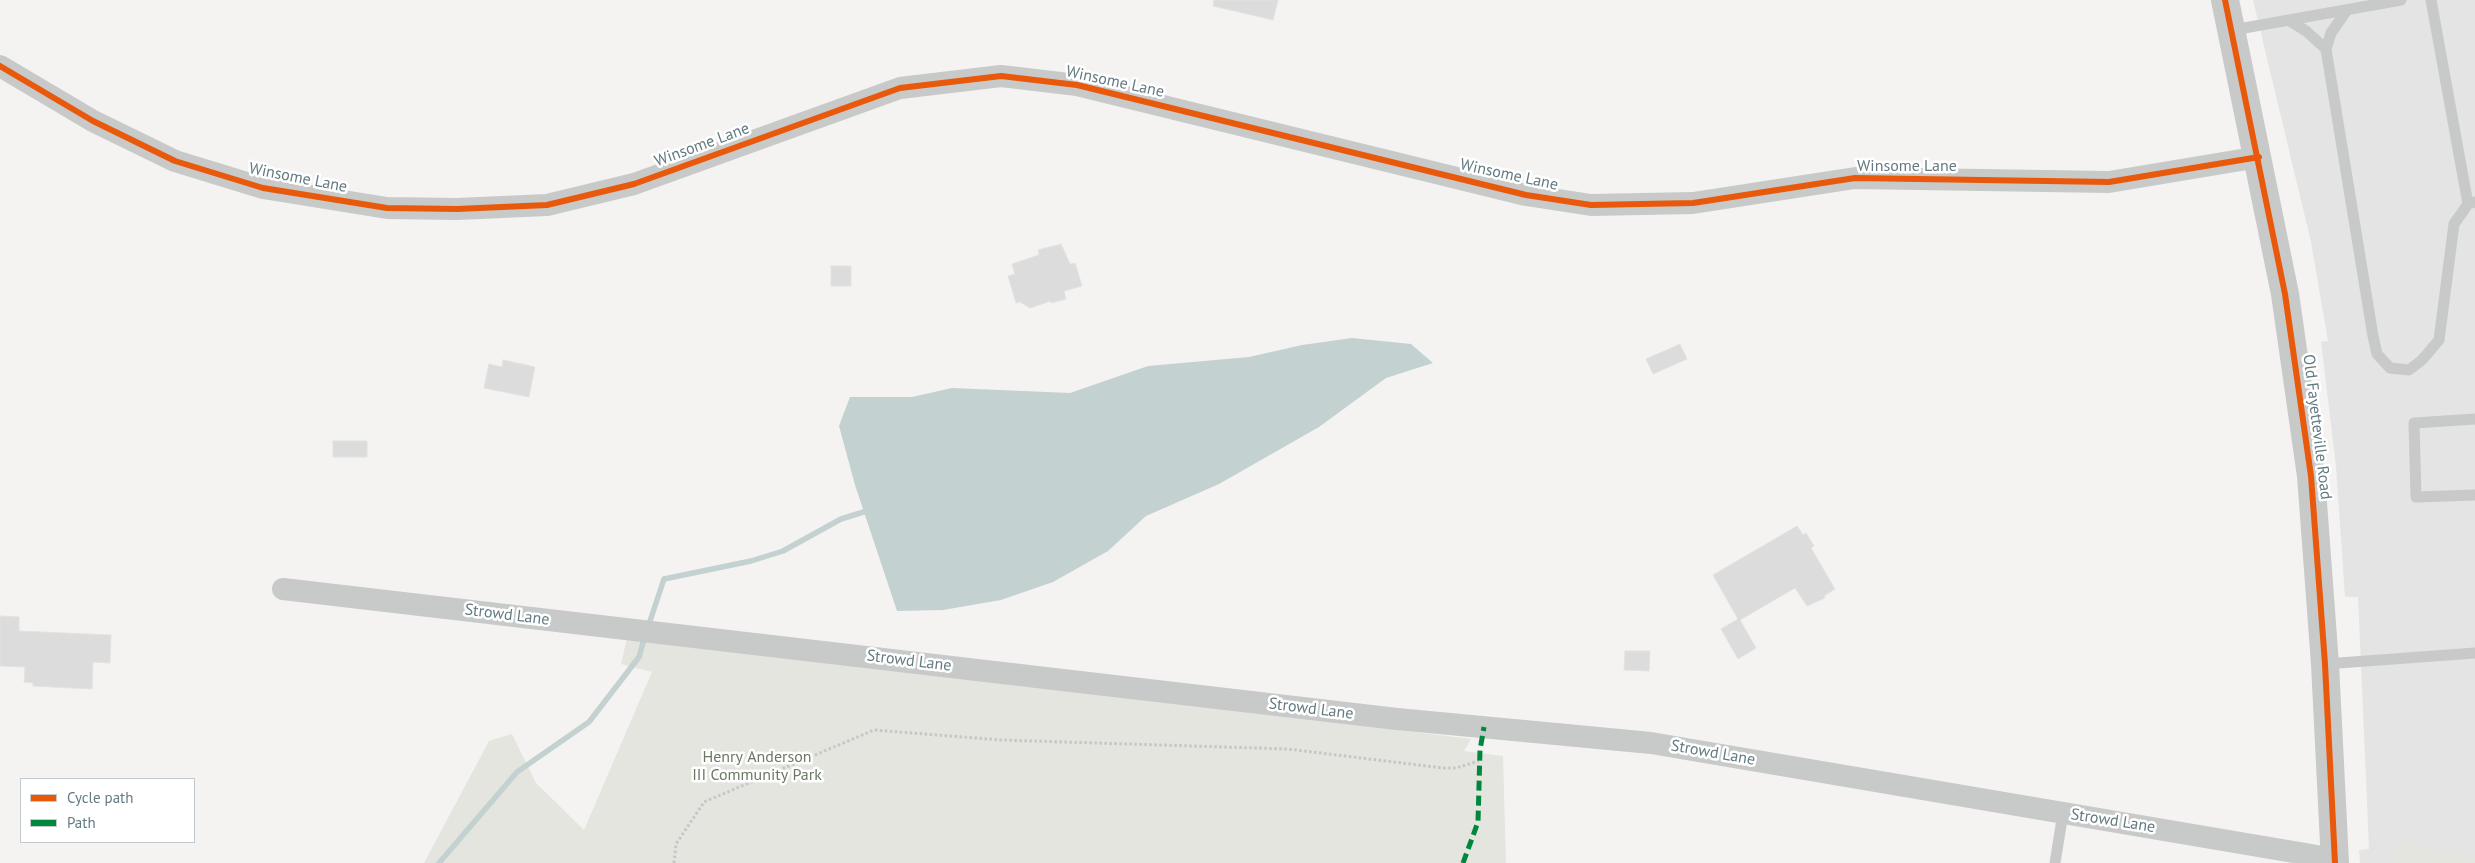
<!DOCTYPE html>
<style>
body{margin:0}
#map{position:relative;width:2475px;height:863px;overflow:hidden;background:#f4f3f1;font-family:"PT Sans",sans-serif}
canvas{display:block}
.legend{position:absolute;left:20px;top:778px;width:175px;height:65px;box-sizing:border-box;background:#fff;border:1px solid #c1cacd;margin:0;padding:6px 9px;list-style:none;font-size:15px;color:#637a82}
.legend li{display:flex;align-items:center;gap:10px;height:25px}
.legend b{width:25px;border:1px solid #c1cacd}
</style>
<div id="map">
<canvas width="2475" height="863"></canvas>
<ul class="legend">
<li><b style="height:6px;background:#e8590c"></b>Cycle path</li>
<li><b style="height:6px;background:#00873e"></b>Path</li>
</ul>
</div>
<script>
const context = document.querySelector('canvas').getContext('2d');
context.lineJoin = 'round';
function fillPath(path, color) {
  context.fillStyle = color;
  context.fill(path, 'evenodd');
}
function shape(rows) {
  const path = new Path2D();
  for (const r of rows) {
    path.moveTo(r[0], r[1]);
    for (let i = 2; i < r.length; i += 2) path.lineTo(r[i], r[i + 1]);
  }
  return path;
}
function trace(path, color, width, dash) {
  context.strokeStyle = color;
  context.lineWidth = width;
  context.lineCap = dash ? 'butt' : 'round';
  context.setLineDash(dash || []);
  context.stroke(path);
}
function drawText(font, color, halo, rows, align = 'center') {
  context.font = font + ' "PT Sans",sans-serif';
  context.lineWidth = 5;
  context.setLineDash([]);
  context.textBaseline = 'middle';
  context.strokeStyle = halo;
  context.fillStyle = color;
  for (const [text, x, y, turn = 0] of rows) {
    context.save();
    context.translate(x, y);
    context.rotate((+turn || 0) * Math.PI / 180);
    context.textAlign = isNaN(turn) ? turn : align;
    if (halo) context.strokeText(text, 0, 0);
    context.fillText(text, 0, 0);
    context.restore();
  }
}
const built = shape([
 [2253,0,2475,0,2475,863,2360,863,2359,850,2369,849,2358,597,2345,597,2336,466,2321,342,2328,341,2311,242]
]);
const green = shape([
 [627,638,665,639,1471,739,1464,751,1503,756,1506,863,424,863,489,741,512,734,536,783,584,830,652,672,621,664],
 [2394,842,2475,856,2475,863,2396,863]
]);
const water = shape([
 [1352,338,1411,344,1433,363,1386,378,1319,427,1219,484,1146,516,1108,551,1053,582,1001,600,943,610,897,611,855,485,839,426,850,397,912,397,952,388,1070,393,1148,366,1249,357,1302,345]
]);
const stream = shape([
 [648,627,664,579,751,561,783,551,841,519,870,510],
 [439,863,517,772,589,722,639,657,645,636]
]);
const building = shape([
 [1214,0,1278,0,1273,20,1213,6,1214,0],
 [1061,244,1070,264,1075,263,1082,286,1064,291,1066,299,1051,303,1051,301,1030,308,1020,302,1016,303,1008,276,1015,274,1012,264,1039,255,1038,250,1061,244],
 [831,266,851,266,851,286,831,286,831,266],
 [1680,344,1687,359,1653,374,1646,359,1680,344],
 [503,360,535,367,529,397,484,388,489,364,502,367,503,360],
 [333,441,367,441,367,457,333,457,333,441],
 [1797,526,1803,535,1806,533,1814,546,1811,548,1835,589,1824,596,1825,598,1807,606,1795,588,1740,620,1756,648,1738,659,1721,629,1738,619,1713,575,1797,526],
 [0,616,19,617,19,631,111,635,110,663,93,662,92,689,33,686,33,683,24,682,25,667,0,666,0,616],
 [1625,651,1650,651,1649,671,1624,670,1625,651]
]);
const path = shape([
 [674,863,676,844,704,802,874,730,1001,740,1288,749,1443,768,1456,768,1479,761]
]);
const service = shape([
 [2431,0,2468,204],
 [2290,21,2306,31,2326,49,2373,336,2377,354,2390,368,2409,370,2422,360,2439,340,2454,224,2468,204,2475,202],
 [2233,30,2401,0],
 [2326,49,2331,33,2347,10],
 [2475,419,2414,423,2416,497,2475,495],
 [2325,664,2475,653],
 [2055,863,2063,813]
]);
const minor = shape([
 [0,66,93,121,175,161,263,188,387,208,457,209,547,205,634,184,900,88,1001,76,1077,85,1526,195,1591,205,1693,203,1855,178,2109,182,2259,157],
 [283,589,1397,719,1651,743,2335,859]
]);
const tertiary = shape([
 [2225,0,2285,294,2311,476,2325,664,2335,863]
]);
const quiet = shape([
 [1463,863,1478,822,1480,750,1484,727]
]);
const cycleway = shape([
 [2225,0,2285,294,2311,476,2325,664,2335,863],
 [0,66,93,121,175,161,263,188,387,208,457,209,547,205,634,184,900,88,1001,76,1077,85,1526,195,1591,205,1693,203,1855,178,2109,182,2259,157]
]);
const streetNames = [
 ["Winsome Lane",1115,82,12],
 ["Winsome Lane",702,145,-20],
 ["Winsome Lane",1907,166],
 ["Winsome Lane",1509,175,12],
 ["Winsome Lane",298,178,11],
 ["Old Fayetteville Road",2317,427,83],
 ["Strowd Lane",507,615,7],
 ["Strowd Lane",909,661,7],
 ["Strowd Lane",1311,709,7],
 ["Strowd Lane",1713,753,10],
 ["Strowd Lane",2113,821,9]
];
const parkNames = [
 ["Henry Anderson",757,757],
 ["III Community Park",757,775]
];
fillPath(built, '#e4e4e4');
fillPath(green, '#e3e5de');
fillPath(water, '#c4d1d1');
trace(stream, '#c4d1d1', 5.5);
fillPath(building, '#dbdcdb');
trace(building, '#e3e2e1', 1);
trace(path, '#c5c7c6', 3, [2.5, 2.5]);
trace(service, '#c8c9c9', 11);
trace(minor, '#c8c9c9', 22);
trace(tertiary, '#c8c9c9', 28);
trace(quiet, '#00873e', 5, [10, 5]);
trace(cycleway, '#e8590c', 6);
drawText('16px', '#637a82', '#fff', streetNames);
drawText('16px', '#6b7962', '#fff', parkNames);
</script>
